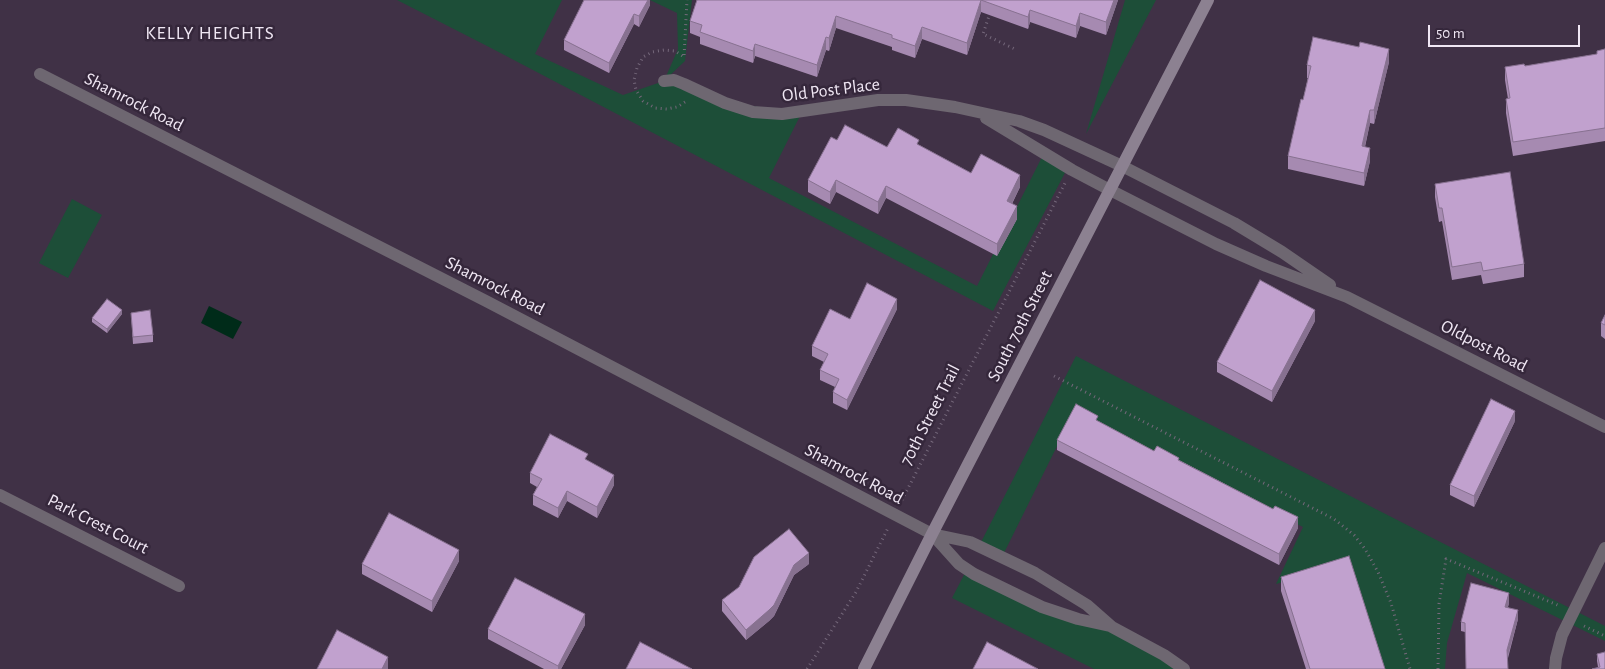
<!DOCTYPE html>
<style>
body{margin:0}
#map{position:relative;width:1605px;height:669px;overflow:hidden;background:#403146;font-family:"Alegreya Sans",sans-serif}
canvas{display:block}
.scale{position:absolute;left:1428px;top:25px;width:152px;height:22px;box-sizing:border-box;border:2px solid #f0e7f4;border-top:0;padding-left:6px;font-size:15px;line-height:18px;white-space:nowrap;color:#f0e7f4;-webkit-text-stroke:4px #35273b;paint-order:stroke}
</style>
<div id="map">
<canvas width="1605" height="669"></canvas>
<div class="scale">50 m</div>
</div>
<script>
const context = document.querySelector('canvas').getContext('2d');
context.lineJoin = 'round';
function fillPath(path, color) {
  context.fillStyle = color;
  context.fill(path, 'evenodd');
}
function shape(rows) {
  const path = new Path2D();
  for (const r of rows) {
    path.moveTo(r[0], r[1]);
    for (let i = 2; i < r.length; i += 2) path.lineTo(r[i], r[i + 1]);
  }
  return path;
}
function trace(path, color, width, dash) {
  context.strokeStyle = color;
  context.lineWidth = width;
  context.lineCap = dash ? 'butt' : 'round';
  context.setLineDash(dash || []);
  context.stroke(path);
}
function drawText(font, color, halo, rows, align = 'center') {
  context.font = font + ' "Alegreya Sans",sans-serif';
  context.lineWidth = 5;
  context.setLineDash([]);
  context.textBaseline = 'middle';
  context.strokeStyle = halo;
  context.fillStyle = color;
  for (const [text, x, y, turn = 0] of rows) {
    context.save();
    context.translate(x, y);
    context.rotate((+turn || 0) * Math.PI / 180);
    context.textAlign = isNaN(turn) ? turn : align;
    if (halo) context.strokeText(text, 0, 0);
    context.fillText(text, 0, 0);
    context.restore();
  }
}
const green = shape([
 [397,0,562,0,535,54,623,95,664,81,678,49,677,13,650,0,692,0,685,61,665,80,725,103,802,112,769,178,977,286,1044,153,1068,167,993,311,489,47],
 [1125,0,1156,0,1086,134],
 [72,199,102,215,68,278,39,263],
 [1076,356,1605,626,1605,641,1467,573,1447,643,1445,669,1382,669,1351,563,1276,584,1303,527,1074,412,1002,557,979,546],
 [967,569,1042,607,1112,627,1184,669,1094,669,952,598]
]);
const water = shape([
 [209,306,242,322,233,339,201,323]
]);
const path = shape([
 [990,13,983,34,1017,50],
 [685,102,677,107,667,109,655,108,643,101,636,90,634,80,637,68,643,57,652,52,664,50,675,51,684,57,687,0],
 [1054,376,1334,519,1354,535,1365,549,1378,572,1391,603,1410,669],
 [902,500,1065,183],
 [1584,626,1605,636],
 [807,669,856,592,888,528],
 [1438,669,1439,604,1446,559,1560,606]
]);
const service = shape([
 [664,81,674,80,684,84,725,103,753,112,782,114,878,100,906,100,955,107,1019,121,1044,130,1122,166],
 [986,118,1072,170,1110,190]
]);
const minor = shape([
 [40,74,486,301,932,534,970,542,1035,573,1087,605,1112,627,1164,655,1184,669],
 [1122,166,1234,223,1282,252,1330,285],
 [1110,190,1216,244,1266,266,1347,297,1605,427],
 [0,495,179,586],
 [932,534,959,564,974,574,1042,607,1078,619,1110,626],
 [1555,669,1556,658,1562,635,1605,548]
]);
const secondary = shape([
 [864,669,932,534,1208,0]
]);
const wall = shape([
 [650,0,650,5,639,27,634,24,609,73,564,50,564,40],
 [697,0,1118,0,1106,35,1080,26,1076,38,1030,22,1028,29,981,12,967,55,922,39,915,58,892,50,892,47,836,28,829,51,826,50,817,77,755,56,753,63,700,44,700,37,690,33,690,21],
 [1605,49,1605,141,1513,156,1506,113,1506,99,1508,99,1505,80,1505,67,1525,66,1597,54,1597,51],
 [1389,62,1374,124,1370,123,1365,147,1370,161,1364,186,1288,169,1288,156,1303,100,1308,78,1307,78,1307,65],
 [837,140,887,147,919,145,971,173,1020,187,1012,204,1017,219,997,256,886,198,878,214,836,192,830,204,808,192,808,180],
 [1435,184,1524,264,1524,277,1483,284,1481,275,1452,280,1442,221,1439,222,1435,197],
 [897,309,847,410,833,403,833,392,835,387,820,380,820,370,824,362,812,356,812,346,850,319],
 [131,313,153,335,153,342,133,344],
 [122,314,107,333,92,322,92,318],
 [1605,315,1605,339,1601,336,1601,323],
 [1315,321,1272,402,1217,372,1217,362],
 [1098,421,1154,451,1179,460,1273,509,1298,528,1279,565,1057,450,1057,440],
 [1515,421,1474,507,1450,495,1450,485],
 [588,461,614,485,597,518,567,501,558,518,533,505,533,495,537,487,530,483,530,473],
 [459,561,432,612,362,574,362,564],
 [809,564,794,575,774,616,769,621,746,640,722,611,722,600],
 [1281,577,1385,669,1306,669,1281,591],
 [1509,603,1508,607,1518,619,1508,658,1465,632,1461,631,1461,622],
 [585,625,561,669,544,669,488,639,488,629],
 [1597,654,1605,669,1598,667,1597,661]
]);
const shadedWall = shape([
 [648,0,650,0,650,5,639,27,639,16],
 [981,0,981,12,967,55,967,43],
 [1114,0,1118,0,1106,35,1106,22],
 [1030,10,1030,22,1028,29,1028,17],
 [1080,13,1080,26,1076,38,1076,26],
 [634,14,634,24,609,73,609,63],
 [836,16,836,28,829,51,829,38],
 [922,27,922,39,915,58,915,46],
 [826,37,826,50,817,77,817,65],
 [755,44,755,56,753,63,753,51],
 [1389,49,1389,62,1374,124,1374,110],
 [1370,110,1370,123,1362,159,1362,146],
 [1370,148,1370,161,1364,186,1364,173],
 [1020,175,1020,187,1007,213,1007,201],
 [836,180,836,192,830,204,830,192],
 [886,186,886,198,878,214,878,202],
 [1017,206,1017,219,997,256,997,244],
 [897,299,897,309,847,410,847,400],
 [122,310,122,314,107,333,107,329],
 [1315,310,1315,321,1272,402,1272,391],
 [1515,411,1515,421,1474,507,1474,496],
 [614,475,614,485,597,518,597,507],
 [567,491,567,501,558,518,558,508],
 [1298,517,1298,528,1279,565,1279,554],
 [459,550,459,561,432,612,432,601],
 [809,553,809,564,794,575,774,616,769,621,746,640,746,630,794,565],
 [1509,593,1509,603,1505,616,1505,607],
 [1518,610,1518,619,1507,659,1507,650],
 [585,614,585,625,561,669,558,669,558,666],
 [388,657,388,669,382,669]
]);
const building = shape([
 [584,0,648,0,639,16,634,14,609,63,564,40,584,0],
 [697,0,1114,0,1106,22,1080,13,1076,26,1030,10,1028,17,981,0,967,43,922,27,915,46,892,38,892,35,836,16,829,38,826,37,817,65,755,44,753,51,700,32,702,25,690,21,697,0],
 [1313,37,1359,47,1360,42,1389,49,1374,110,1370,110,1362,146,1370,148,1364,173,1288,156,1301,99,1303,100,1311,66,1307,65,1313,37],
 [1605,49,1605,128,1513,142,1506,99,1510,98,1505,67,1524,64,1525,66,1597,54,1597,51,1605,49],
 [845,125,887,147,898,128,919,140,917,144,971,173,981,154,1020,175,1007,201,1017,206,997,244,886,186,878,202,836,180,830,192,808,180,831,137,837,140,845,125],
 [1510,172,1524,264,1483,271,1481,262,1452,267,1442,208,1439,208,1435,184,1510,172],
 [1260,280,1315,310,1272,391,1217,362,1260,280],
 [867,283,897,299,847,400,833,392,839,379,820,370,828,354,812,346,830,309,850,319,867,283],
 [107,299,122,310,107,329,92,318,107,299],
 [150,310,153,335,133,337,131,313,150,310],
 [1605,315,1605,325,1601,323,1605,315],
 [1491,399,1515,411,1474,496,1450,485,1491,399],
 [1076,404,1098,416,1096,420,1154,451,1157,446,1179,458,1178,460,1273,509,1275,506,1298,517,1279,554,1057,440,1076,404],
 [550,434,588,454,585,459,614,475,597,507,567,491,558,508,533,495,542,479,530,473,550,434],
 [389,513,459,550,432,601,362,564,389,513],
 [789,529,809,553,794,565,774,605,769,610,746,630,722,600,739,587,754,557,789,529],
 [1349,556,1385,669,1310,669,1281,577,1349,556],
 [515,578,585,614,558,666,488,629,515,578],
 [1471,583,1509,593,1505,607,1518,610,1507,650,1508,669,1466,669,1465,623,1461,622,1471,583],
 [337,630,388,657,382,669,317,669,337,630],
 [640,642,692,669,626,669,640,642],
 [987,642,1038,669,973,669,987,642],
 [1605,652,1605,669,1592,669,1600,667,1597,654,1605,652]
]);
const streetNames = [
 ["Old Post Place",831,90,-7],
 ["Shamrock Road",134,102,27],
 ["Shamrock Road",495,286,27],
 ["South 70th Street",1020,326,-63],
 ["Oldpost Road",1484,346,27],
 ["70th Street Trail",930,415,-63],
 ["Shamrock Road",854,474,28],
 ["Park Crest Court",98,524,27]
];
const neighbourhoodNames = [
 ["KELLY HEIGHTS",210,33]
];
fillPath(green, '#1d4e38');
fillPath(water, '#002b19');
trace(path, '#75687b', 3, [1, 4]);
trace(service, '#6e6771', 12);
trace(minor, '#6e6771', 12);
trace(secondary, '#8c8191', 12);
fillPath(wall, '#a68ab1');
fillPath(shadedWall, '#877190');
fillPath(building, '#c1a1ce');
trace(building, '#877190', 1);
drawText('18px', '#f0e7f4', '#35273b', streetNames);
context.letterSpacing = '1px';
drawText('19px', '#f0e7f4', '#35273b', neighbourhoodNames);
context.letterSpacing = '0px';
</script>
